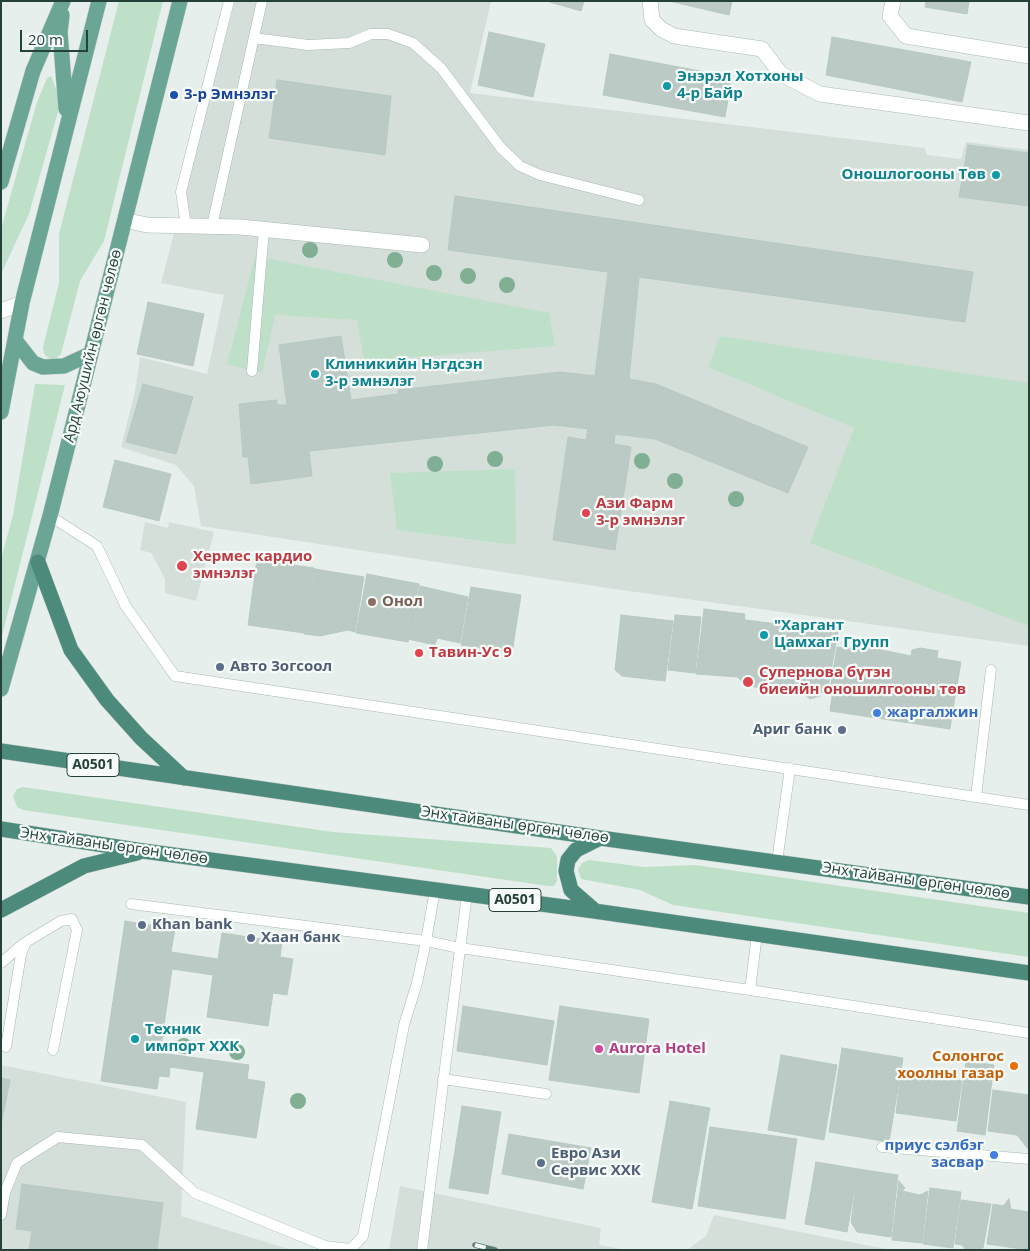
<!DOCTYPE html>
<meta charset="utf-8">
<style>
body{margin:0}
#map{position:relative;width:1030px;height:1251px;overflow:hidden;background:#e6efeb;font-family:"Open Sans",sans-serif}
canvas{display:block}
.frame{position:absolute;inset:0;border:2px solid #24423a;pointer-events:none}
.scale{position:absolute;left:20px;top:30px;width:68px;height:22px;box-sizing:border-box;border:2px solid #24423a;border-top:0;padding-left:6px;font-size:15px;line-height:18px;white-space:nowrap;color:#24423a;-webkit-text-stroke:4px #f7fbf9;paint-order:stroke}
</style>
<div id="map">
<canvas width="1030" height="1251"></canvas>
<div class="frame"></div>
<div class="scale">20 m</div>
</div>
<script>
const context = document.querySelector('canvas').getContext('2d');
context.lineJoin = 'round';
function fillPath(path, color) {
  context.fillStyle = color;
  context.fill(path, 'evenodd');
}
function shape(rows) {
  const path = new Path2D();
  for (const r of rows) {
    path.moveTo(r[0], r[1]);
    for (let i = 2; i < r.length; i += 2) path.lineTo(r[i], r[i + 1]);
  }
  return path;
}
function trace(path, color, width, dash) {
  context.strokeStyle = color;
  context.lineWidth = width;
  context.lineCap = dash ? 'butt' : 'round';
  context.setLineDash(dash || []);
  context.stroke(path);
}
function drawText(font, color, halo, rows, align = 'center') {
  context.font = font + ' "Open Sans",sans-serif';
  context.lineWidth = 4.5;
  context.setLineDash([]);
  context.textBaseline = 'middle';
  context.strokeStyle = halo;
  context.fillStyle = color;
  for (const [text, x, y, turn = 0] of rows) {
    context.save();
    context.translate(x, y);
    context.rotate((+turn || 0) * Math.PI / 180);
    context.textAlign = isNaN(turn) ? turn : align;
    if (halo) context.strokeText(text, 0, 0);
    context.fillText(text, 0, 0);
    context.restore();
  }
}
const built = shape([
 [235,1,491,1,470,93,925,148,927,155,961,159,966,142,1029,150,1029,646,607,588,201,526,194,486,176,465,121,447,135,391,140,357,207,374,224,295,161,283],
 [145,522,168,528,169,522,214,532,196,601,165,593,165,579,151,553,140,550],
 [1,1065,186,1102,181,1216,292,1250,1,1250],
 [400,1186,601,1228,599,1245,627,1250,389,1250],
 [714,1215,891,1250,687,1250,706,1236]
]);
const green = shape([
 [119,1,163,1,104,241,80,281,61,354,55,359,50,359,44,354,43,347,59,283,59,234],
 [51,76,60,99,60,105,29,214,1,274,1,229,37,102,47,78],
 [255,256,549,313,555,346,364,361,357,320,275,315,262,373,227,364],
 [720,336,1029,383,1029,626,810,543,854,428,708,367],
 [35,384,65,385,1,640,1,559,13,515],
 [515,469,516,545,397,530,390,473],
 [23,787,333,832,551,848,557,856,557,881,554,886,548,886,23,810,17,807,13,796,17,789],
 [589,860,645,867,695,865,1029,913,1029,957,673,905,640,890,581,879,578,869,582,863]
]);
const building = shape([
 [546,1,584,1,581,11,546,1],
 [669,1,732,1,729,15,669,1],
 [926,1,969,1,967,14,925,7,926,1],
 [489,32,545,44,533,97,478,85,489,32],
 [832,37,971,62,962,102,826,75,832,37],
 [610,54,732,77,725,117,603,95,610,54],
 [277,80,391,96,385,155,269,138,277,80],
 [968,145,1029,153,1029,206,959,197,968,145],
 [455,196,973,272,965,322,639,277,629,379,656,384,808,447,788,493,655,439,615,434,614,444,631,447,615,550,553,540,568,437,586,440,588,429,554,425,309,451,312,476,251,484,248,457,243,457,239,404,277,400,277,405,287,405,279,345,341,336,351,400,398,394,398,390,560,372,595,376,608,272,448,250,455,196],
 [148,302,204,314,193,366,137,354,148,302],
 [143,384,193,397,176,454,126,442,143,384],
 [115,460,171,474,159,521,103,507,115,460],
 [257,560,314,568,304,633,248,625,257,560],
 [315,569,364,577,355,632,348,630,320,636,304,634,315,569],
 [367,574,419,584,408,642,356,633,367,574],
 [420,586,468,597,460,643,437,638,435,645,408,639,420,586],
 [471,587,521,595,512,653,461,645,471,587],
 [704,609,745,614,738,677,696,674,704,609],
 [621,615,673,621,665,681,622,676,615,670,621,615],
 [675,615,701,617,695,673,668,670,675,615],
 [745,620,786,625,778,690,748,686,738,678,745,620],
 [788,625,838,632,827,693,818,692,820,696,810,699,804,694,778,690,788,625],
 [855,640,878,645,877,649,911,656,912,650,920,648,938,651,937,658,961,662,953,709,830,690,837,647,851,649,852,642,855,640],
 [833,690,953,709,950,729,830,711,833,690],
 [125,921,175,929,171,952,218,959,222,933,282,942,280,957,293,959,287,995,273,993,268,1026,207,1017,213,975,172,969,160,1053,249,1065,247,1079,265,1082,256,1138,196,1129,204,1072,170,1067,169,1077,159,1076,157,1089,101,1081,125,921],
 [463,1006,554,1021,547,1065,457,1051,463,1006],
 [560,1006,649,1019,639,1093,549,1080,560,1006],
 [842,1048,903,1058,889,1142,829,1132,842,1048],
 [781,1055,837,1065,824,1140,768,1130,781,1055],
 [966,1061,994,1065,985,1135,957,1131,966,1061],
 [901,1072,962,1081,956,1121,896,1113,901,1072],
 [1,1078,10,1080,1,1125,1,1078],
 [993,1090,1029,1095,1029,1150,1017,1135,988,1131,993,1090],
 [670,1101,710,1108,692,1209,652,1202,670,1101],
 [462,1106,501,1112,488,1194,449,1188,462,1106],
 [710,1127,797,1139,785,1219,698,1206,710,1127],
 [509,1134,591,1148,583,1189,502,1174,509,1134],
 [816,1162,858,1169,847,1232,805,1224,816,1162],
 [858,1169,898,1175,891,1237,857,1232,851,1222,858,1169],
 [899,1181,905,1188,902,1191,920,1195,928,1191,922,1243,892,1240,899,1181],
 [22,1184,163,1203,157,1250,29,1249,32,1231,16,1229,22,1184],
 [930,1188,961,1192,953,1248,923,1244,930,1188],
 [1009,1199,1011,1209,1029,1212,1029,1250,987,1244,993,1204,1003,1206,1009,1199],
 [961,1200,991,1204,983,1248,966,1250,962,1245,955,1244,961,1200]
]);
const service = shape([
 [254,38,308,45,349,43,371,34,388,34,413,43,441,68,501,148,520,166,540,175,639,200],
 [186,226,181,192,229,1],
 [212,226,262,1],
 [252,371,264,229],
 [50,516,97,546,125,605,175,676,1029,805],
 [976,797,991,670],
 [777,862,790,768],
 [131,904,426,941,435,890],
 [757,934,750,990,1029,1033],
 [1,963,23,944],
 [6,1047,21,954,26,942,61,921,72,919,77,930,53,1050],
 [443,1079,546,1094],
 [882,1147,1029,1159],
 [1,1215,5,1192,17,1163,58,1137,142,1145,195,1193,325,1246,351,1249,363,1236,404,1025,417,983,426,941,460,948,750,990],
 [422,1250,467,894]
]);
const minor = shape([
 [650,1,652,20,661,29,674,36,762,49,781,74,820,94,1029,123],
 [893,1,890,16,906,36,1029,56],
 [124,220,147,225,240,227,422,245],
 [1,311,22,303]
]);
const primary = shape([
 [62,15,60,32,66,109],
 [1,182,33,71,63,1],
 [15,340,33,363,43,367,64,366,90,354],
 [1,412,22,303,99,1],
 [1,689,50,516,180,1]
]);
const trunk = shape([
 [38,562,71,650,107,700,141,738,184,778],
 [1,751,600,838,1029,897],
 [1,829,143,851,594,911,1029,973],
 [1,910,84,866,137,853],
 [594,910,571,890,566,871,568,860,576,850,600,838]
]);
const rail = shape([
 [475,1245,495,1250]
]);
const trees = [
 [310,250],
 [395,260],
 [434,273],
 [468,276],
 [507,285],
 [495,459],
 [642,461],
 [435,464],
 [675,481],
 [736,499],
 [184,1046],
 [237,1052],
 [298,1101]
];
const markers = [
 [667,86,5,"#0f9aa8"],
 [174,95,5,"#1a4fb4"],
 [996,175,5,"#0f9aa8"],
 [315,374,5,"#0f9aa8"],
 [586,513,5,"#e0444e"],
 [182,566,6,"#e0444e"],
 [372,602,5,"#8d6e63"],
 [764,635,5,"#0f9aa8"],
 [419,653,5,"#e0444e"],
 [220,667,5,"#5c6f8a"],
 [748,682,6,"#e0444e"],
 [877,713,5,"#3f7fe0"],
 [842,730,5,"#5c6f8a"],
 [142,925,5,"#5c6f8a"],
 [251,938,5,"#5c6f8a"],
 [135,1039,5,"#0f9aa8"],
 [599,1049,5,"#d1479c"],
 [1014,1066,5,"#e8710a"],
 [994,1155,5,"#3f7fe0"],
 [541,1163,5,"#5c6f8a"]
];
const shields = [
 [93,765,52],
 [515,900,52]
];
const shieldNames = [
 ["A0501",93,765],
 ["A0501",515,900]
];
const cultureNames = [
 ["Энэрэл Хотхоны",677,77],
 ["4-р Байр",677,94],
 ["Оношлогооны Төв",986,175,"right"],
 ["Клиникийн Нэгдсэн",325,365],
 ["3-р эмнэлэг",325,382],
 ["\"Харгант",774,626],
 ["Цамхаг\" Групп",774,643],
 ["Техник",145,1030],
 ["импорт ХХК",145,1047]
];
const transitNames = [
 ["3-р Эмнэлэг",184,95]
];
const streetNames = [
 ["Ард Аюушийн өргөн чөлөө",93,346,-76],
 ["Энх тайваны өргөн чөлөө",515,825,8],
 ["Энх тайваны өргөн чөлөө",114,846,8],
 ["Энх тайваны өргөн чөлөө",916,881,8]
];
const healthNames = [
 ["Ази Фарм",596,504],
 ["3-р эмнэлэг",596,521],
 ["Хермес кардио",193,557],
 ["эмнэлэг",193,574],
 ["Тавин-Ус 9",429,653],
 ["Супернова бүтэн",759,673],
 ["биеийн оношилгооны төв",759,690]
];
const educationNames = [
 ["Онол",382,602]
];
const serviceNames = [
 ["Авто 3огсоол",230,667],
 ["Ариг банк",832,730,"right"],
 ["Khan bank",152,925],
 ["Хаан банк",261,938],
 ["Евро Ази",551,1154],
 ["Сервис ХХК",551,1171]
];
const shopNames = [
 ["жаргалжин",887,713],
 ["приус сэлбэг",984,1146,"right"],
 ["засвар",984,1163,"right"]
];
const hotelNames = [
 ["Aurora Hotel",609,1049]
];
const foodNames = [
 ["Солонгос",1004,1057],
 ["хоолны газар",1004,1074]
];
fillPath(built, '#d4dfda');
fillPath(green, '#bfe0c8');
fillPath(building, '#bbcac4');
trace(building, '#b8c9c2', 1);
trace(service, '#a8b8b2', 11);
trace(minor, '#a8b8b2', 16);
trace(primary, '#c2cac8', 16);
trace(trunk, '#c2cac8', 16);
trace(service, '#fff', 10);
trace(minor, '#fff', 15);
trace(primary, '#6aa596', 15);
trace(trunk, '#4c8a7c', 15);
trace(rail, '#5f7d75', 5.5);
trace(rail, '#f7fbf9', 4, [11]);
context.fillStyle = '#80af93';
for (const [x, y] of trees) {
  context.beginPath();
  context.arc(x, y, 8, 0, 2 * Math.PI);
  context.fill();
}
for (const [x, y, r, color] of markers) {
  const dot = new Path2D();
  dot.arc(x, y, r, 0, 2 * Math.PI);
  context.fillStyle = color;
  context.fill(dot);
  trace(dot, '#f7fbf9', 2);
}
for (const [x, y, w] of shields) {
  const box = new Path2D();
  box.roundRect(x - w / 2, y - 11.5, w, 23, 4);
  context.fillStyle = '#f7fbf9';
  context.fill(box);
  trace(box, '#24423a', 1);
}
drawText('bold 14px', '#24423a', null, shieldNames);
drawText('bold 15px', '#0d838f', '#f7fbf9', cultureNames, 'left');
drawText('bold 15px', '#164399', '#f7fbf9', transitNames, 'left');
drawText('15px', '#24423a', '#f7fbf9', streetNames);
drawText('bold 15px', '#be3a42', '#f7fbf9', healthNames, 'left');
drawText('bold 15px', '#785e54', '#f7fbf9', educationNames, 'left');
drawText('bold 15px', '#4e5e75', '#f7fbf9', serviceNames, 'left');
drawText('bold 15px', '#366cbe', '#f7fbf9', shopNames, 'left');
drawText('bold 15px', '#b23c85', '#f7fbf9', hotelNames, 'left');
drawText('bold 15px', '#c56008', '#f7fbf9', foodNames, 'right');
</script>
